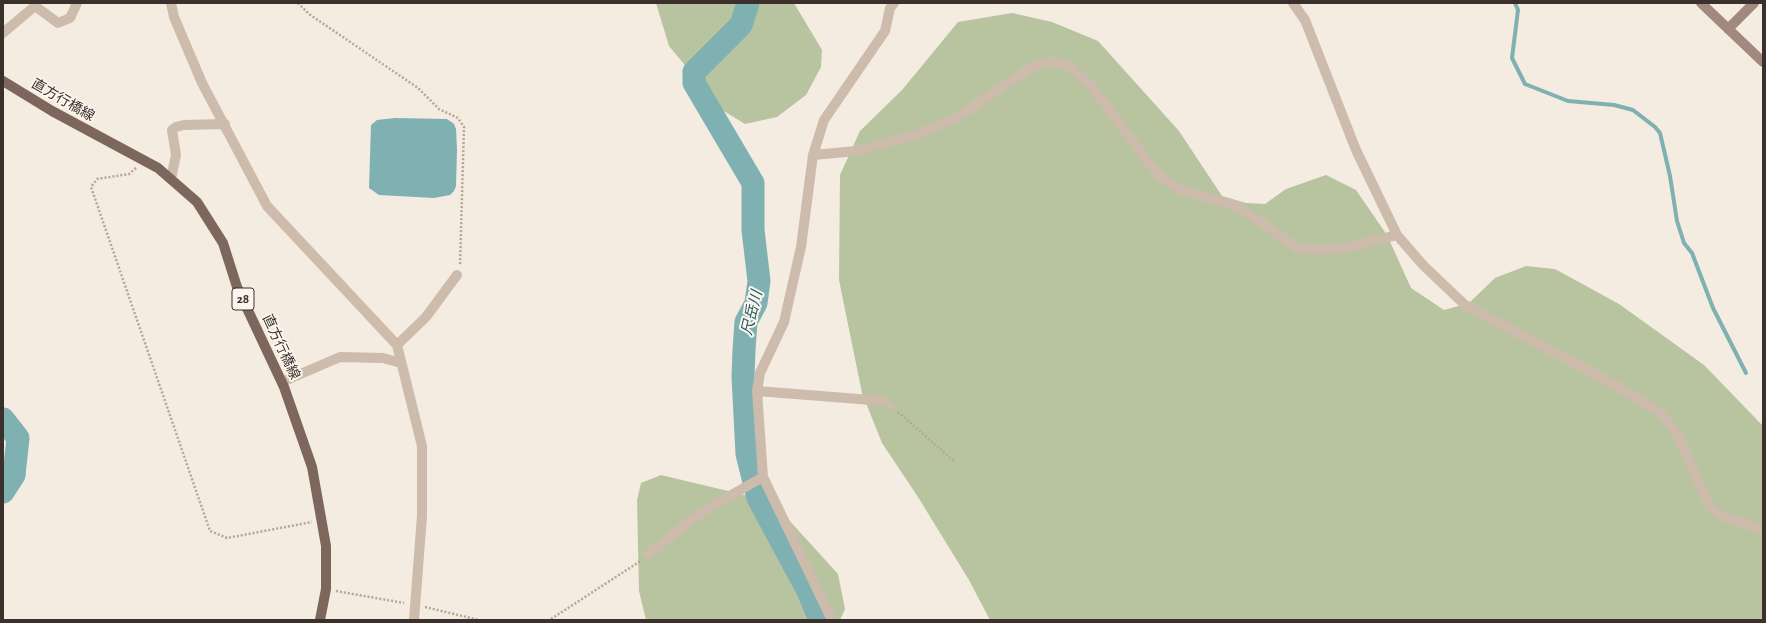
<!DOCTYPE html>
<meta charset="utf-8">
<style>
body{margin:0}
#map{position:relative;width:1766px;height:623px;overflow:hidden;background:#f4ebe1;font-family:"Alegreya Sans",sans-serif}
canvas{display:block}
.frame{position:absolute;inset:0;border:4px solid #3b302b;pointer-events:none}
</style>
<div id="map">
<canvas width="1766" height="623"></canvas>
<div class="frame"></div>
</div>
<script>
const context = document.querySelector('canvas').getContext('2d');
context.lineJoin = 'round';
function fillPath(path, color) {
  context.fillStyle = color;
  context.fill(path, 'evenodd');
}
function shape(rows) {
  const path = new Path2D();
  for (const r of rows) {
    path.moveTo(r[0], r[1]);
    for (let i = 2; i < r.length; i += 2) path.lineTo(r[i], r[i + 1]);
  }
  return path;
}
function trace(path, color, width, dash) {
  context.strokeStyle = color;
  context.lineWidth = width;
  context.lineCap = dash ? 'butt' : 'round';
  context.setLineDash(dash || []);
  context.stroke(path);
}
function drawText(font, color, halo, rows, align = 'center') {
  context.font = font + ' "Alegreya Sans","Noto Sans JP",sans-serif';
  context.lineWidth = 4;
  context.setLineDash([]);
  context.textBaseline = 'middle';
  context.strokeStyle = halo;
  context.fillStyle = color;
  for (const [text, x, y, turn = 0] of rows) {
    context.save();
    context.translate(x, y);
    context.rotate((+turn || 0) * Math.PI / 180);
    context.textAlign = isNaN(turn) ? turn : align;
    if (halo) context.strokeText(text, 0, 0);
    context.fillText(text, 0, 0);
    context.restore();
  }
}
const green = shape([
 [656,3,794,3,822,50,821,67,806,95,777,117,745,124,722,110,669,46],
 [1012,13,1052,22,1098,41,1179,131,1222,196,1246,203,1265,204,1286,189,1326,175,1356,190,1387,235,1411,288,1444,310,1469,303,1495,278,1526,266,1555,269,1619,304,1704,365,1763,426,1763,620,990,620,969,580,918,497,882,443,862,393,839,280,840,175,860,131,902,90,958,22],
 [661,475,745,495,787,518,838,574,845,609,840,620,646,620,639,591,637,500,641,483]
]);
const water = shape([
 [395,118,447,119,454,124,456,129,457,149,456,186,454,191,450,195,434,198,379,195,369,188,371,125,377,120]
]);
const stream = shape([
 [1515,3,1518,10,1512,58,1525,84,1568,101,1614,105,1633,110,1655,127,1660,133,1670,176,1677,221,1684,243,1692,253,1713,308,1746,373]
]);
const river = shape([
 [748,3,741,25,694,72,694,83,753,183,753,230,759,281,756,303,746,322,744,350,743,377,747,454,758,498,808,591,820,620],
 [3,419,18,438,14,475,3,492]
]);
const path = shape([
 [298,3,309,14,418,88,439,109,458,118,464,127,460,265],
 [136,168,129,174,97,179,91,187,210,531,227,538,312,522],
 [898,412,955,462],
 [336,591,404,603],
 [425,607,479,620],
 [551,619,642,560]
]);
const lane = shape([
 [884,401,892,407]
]);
const street = shape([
 [171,3,174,17,202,83,267,206,397,345,422,446,422,516,414,620],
 [1293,3,1305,20,1356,150,1397,235,1423,265,1465,305,1612,383,1659,412,1678,435,1709,506,1720,515,1763,530],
 [3,33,35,6,58,23,70,18,77,3],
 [813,155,857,151,918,134,956,118,1034,66,1053,61,1071,67,1092,87,1158,175,1181,190,1239,207,1299,249,1321,250,1345,248,1397,235],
 [171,179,176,155,172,130,176,127,184,125,225,124],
 [397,345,426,317,457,275],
 [282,382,340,357,383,358,401,363],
 [757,391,884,401],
 [648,554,703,511,763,477],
 [832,620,763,477,757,391,760,373,784,322,801,247,813,155,824,120,885,31,890,8,894,3]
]);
const secondary = shape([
 [1701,3,1763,62],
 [1728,29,1754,3]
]);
const primary = shape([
 [3,81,52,111,158,168,197,202,223,243,237,287,284,387,312,467,326,546,326,589,320,620]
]);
const shields = [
 [243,299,22]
];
const shieldNames = [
 ["28",243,299]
];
const streetNames = [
 ["直方行橋線",63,100,30],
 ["直方行橋線",281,347,65]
];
const waterNames = [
 ["尺岳川",752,313,-76]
];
fillPath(green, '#b8c4a0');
fillPath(water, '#7fb0b2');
trace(stream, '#7fb0b2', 4);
trace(river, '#7fb0b2', 23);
trace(path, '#b9a596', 2.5, [2, 2]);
trace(lane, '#cdbbac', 5.5);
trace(street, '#cdbbac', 10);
trace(secondary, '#a18a7d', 10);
trace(primary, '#7d675c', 10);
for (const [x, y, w] of shields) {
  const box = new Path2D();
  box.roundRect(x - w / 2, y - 11, w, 22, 3);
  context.fillStyle = '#fbf5ee';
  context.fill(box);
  trace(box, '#3b302b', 1);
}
drawText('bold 13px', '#3b302b', null, shieldNames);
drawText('14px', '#3b302b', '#fbf5ee', streetNames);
drawText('italic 15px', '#1f5a5e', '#fbf5ee', waterNames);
</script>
